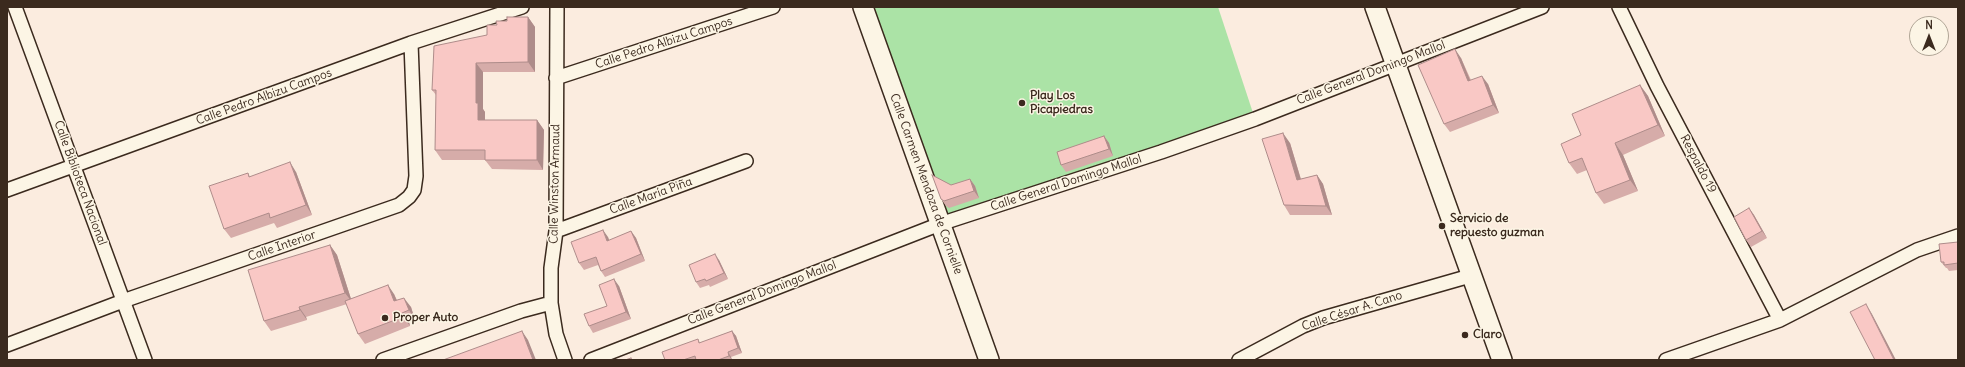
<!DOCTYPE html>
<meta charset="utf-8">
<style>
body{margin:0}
#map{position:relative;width:1965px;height:367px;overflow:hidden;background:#fbecdf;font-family:Delius,sans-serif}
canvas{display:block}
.frame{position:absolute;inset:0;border:8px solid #3b2a1e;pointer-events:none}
.north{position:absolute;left:1909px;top:16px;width:40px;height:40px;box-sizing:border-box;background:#fcf5e5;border:1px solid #afa495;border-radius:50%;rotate:0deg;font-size:11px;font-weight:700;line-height:16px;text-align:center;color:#3b2a1e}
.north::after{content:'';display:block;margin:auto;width:14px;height:18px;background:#3b2a1e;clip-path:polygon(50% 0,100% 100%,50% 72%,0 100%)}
</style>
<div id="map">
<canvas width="1965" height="367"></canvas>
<div class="frame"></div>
<div class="north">N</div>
</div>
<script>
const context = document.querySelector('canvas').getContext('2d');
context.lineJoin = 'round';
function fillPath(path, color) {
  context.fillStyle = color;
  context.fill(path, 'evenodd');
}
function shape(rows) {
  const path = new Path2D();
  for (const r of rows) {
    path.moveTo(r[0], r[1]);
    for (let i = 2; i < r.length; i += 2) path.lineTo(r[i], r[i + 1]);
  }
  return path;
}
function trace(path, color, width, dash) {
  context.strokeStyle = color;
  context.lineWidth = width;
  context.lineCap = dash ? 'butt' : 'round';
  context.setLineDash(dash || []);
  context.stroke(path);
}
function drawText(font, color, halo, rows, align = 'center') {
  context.font = font + ' Delius,sans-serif';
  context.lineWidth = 3;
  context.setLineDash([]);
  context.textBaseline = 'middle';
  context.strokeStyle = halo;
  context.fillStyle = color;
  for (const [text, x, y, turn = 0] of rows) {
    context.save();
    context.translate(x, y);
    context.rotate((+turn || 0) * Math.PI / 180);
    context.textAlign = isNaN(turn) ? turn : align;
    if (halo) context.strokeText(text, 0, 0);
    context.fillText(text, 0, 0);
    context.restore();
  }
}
const green = shape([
 [863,7,1218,7,1255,119,940,224]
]);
const street = shape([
 [15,7,145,360],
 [557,7,556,231,551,268,551,303,556,334,565,360],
 [1619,7,1657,86,1780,320],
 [556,78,773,7],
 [7,190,411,43,522,7],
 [556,231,746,161],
 [7,345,123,301,399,205,409,197,414,190,416,176,411,43],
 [383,360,521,311,551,303],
 [591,360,940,224,1161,152,1255,119,1542,7],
 [1239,360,1303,326,1323,318,1470,276],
 [1666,360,1780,320,1917,250,1958,236]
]);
const secondary = shape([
 [863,7,989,360],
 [1375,7,1502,360]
]);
const wall = shape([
 [528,17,535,27,535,72,483,72,483,109,485,112,485,120,537,120,544,130,543,170,492,169,485,160,442,160,435,150,436,95,432,90,497,25,507,21],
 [1461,58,1471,80,1488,84,1499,113,1450,132,1444,124],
 [1640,85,1648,96,1665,136,1623,155,1638,191,1604,204,1596,193,1587,170,1577,174,1569,163,1581,135],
 [1104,136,1109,143,1113,156,1066,172,1061,165],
 [1290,143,1301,179,1317,175,1323,184,1332,215,1290,215,1284,205],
 [296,172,312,215,277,228,274,223,231,238,224,229,248,173,250,177],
 [970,179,975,186,979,198,949,208,946,206,941,199],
 [1749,208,1754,215,1767,238,1751,247,1746,240],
 [631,231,636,238,645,261,605,277,601,271,598,265,584,270,579,263,608,237,609,241],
 [1958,242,1958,270,1949,271,1947,268,1946,268,1941,262],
 [330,245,337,255,351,299,394,294,397,300,411,307,415,320,409,322,410,326,365,344,358,334,347,304,306,317,307,320,271,331,264,321],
 [719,260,728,279,710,287,709,285,700,288,696,282],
 [619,286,631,319,593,333,589,326,607,306],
 [732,331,736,336,742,353,731,357,732,360,665,360,698,339,700,343]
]);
const shadedWall = shape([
 [528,17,535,27,535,72,528,62],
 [1455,49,1461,58,1474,90,1468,81],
 [476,63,483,72,483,109,485,112,485,129,478,120,476,103],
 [1482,76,1488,84,1499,113,1493,105],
 [1640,85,1648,96,1665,136,1658,125],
 [537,120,544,130,543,170,537,160],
 [1283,133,1290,143,1304,190,1297,180],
 [1104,136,1109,143,1113,156,1109,149],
 [1615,143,1623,155,1638,191,1630,180],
 [290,162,296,172,312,215,306,205],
 [1317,175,1323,184,1332,215,1326,206],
 [970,179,975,186,979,198,974,191],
 [1749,208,1754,215,1767,238,1762,231],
 [603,230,608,237,612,248,607,241],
 [631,231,636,238,645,261,641,254],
 [330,245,337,255,352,302,345,293],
 [715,254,719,260,728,279,724,273],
 [614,279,619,286,631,319,626,312],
 [388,285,394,294,401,311,394,301],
 [404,298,411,307,415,320,409,310],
 [1866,304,1872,314,1896,360,1894,360],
 [299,307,306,317,307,320,300,310],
 [402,313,409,322,410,326,403,317],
 [522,331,528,340,536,360,533,360],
 [732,331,736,336,742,353,738,348],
 [728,352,731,357,732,360,729,356]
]);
const building = shape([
 [507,17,528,17,528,62,476,63,476,103,478,103,478,120,537,120,537,160,485,160,485,150,435,150,436,90,432,90,434,46,487,35,487,25,497,25,496,21,507,21,507,17],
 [1455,49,1468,81,1482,76,1493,105,1444,124,1418,65,1455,49],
 [1640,85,1658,125,1615,143,1630,180,1596,193,1582,158,1569,163,1561,144,1581,135,1572,114,1640,85],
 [1283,133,1297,180,1317,175,1326,206,1284,205,1262,139,1283,133],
 [1104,136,1109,149,1061,165,1057,152,1104,136],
 [290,162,306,205,270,218,269,213,224,229,209,186,248,173,249,177,290,162],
 [932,175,951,185,970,179,974,191,944,201,941,199,932,175],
 [1749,208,1762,231,1746,240,1734,217,1749,208],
 [603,230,607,241,631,231,641,254,601,271,596,257,579,263,571,242,603,230],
 [1958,242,1958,263,1944,265,1944,262,1941,262,1939,244,1958,242],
 [330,245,345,293,299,307,300,310,264,321,248,270,330,245],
 [715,254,724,273,706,281,705,279,696,282,689,265,715,254],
 [614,279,626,312,589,326,584,314,607,306,599,285,614,279],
 [388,285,394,301,404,298,409,310,402,313,403,317,358,334,345,301,388,285],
 [1866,304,1894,360,1875,360,1850,312,1866,304],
 [522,331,533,360,443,360,522,331],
 [732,331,738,348,728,352,729,356,718,360,696,360,695,356,683,360,665,360,662,352,698,339,699,343,732,331],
 [631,358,632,360,625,360,631,358]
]);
const markers = [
 [1022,103,4,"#3b2a1e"],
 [1442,226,4,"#3b2a1e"],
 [385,318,4,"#3b2a1e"],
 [1465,335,4,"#3b2a1e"]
];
const streetNames = [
 ["Calle Pedro Albizu Campos",664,43,-18],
 ["Calle General Domingo Mallol",1371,73,-21],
 ["Calle Pedro Albizu Campos",264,97,-20],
 ["Respaldo 19",1698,164,62],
 ["Calle Biblioteca Nacional",80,183,70],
 ["Calle General Domingo Mallol",1066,183,-18],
 ["Calle Winston Armaud",555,184,-89],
 ["Calle Carmen Mendoza de Cornielle",926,184,70],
 ["Calle María Piña",651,196,-20],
 ["Calle Interior",282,246,-19],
 ["Calle General Domingo Mallol",762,293,-21],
 ["Calle César A. Cano",1352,311,-18]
];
const poiNames = [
 ["Play Los",1030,96],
 ["Picapiedras",1030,110],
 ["Servicio de",1450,219],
 ["repuesto guzman",1450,233],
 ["Proper Auto",393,318],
 ["Claro",1473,335]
];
fillPath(green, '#abe3a6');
trace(street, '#3b2a1e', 16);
trace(secondary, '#3b2a1e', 22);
trace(street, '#fcf5e5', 13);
trace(secondary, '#fcf5e5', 19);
fillPath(wall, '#d6aca9');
fillPath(shadedWall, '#ae8c8a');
fillPath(building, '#f9c8c5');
trace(building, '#ae8c8a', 1);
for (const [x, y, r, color] of markers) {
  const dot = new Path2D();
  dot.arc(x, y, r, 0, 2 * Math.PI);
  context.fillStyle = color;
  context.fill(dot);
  trace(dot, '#fcf5e5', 1.5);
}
drawText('12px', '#3b2a1e', '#fcf5e5', streetNames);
drawText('bold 12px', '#3b2a1e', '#fcf5e5', poiNames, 'left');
</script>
